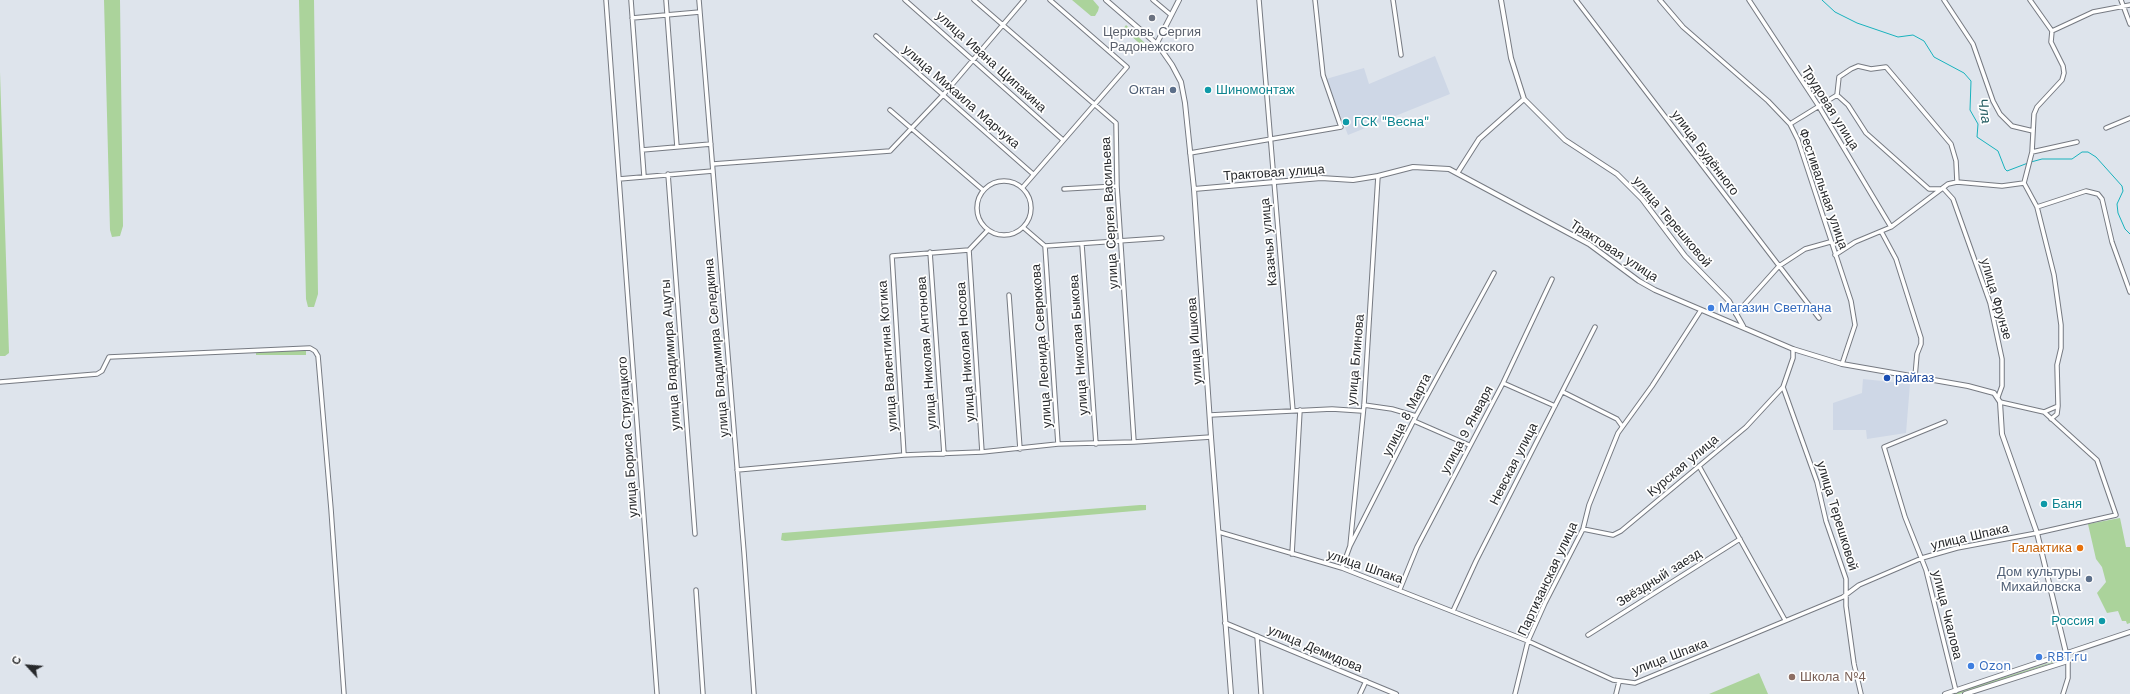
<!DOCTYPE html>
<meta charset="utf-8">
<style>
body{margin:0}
#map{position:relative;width:2130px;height:694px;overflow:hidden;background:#dee4ec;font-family:"Work Sans",sans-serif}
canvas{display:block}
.north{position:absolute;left:8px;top:646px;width:40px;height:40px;-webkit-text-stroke:3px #fff;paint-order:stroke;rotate:296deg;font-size:11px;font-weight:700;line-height:16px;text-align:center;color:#27292c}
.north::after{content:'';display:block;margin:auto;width:14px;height:18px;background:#27292c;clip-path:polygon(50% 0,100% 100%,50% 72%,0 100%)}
</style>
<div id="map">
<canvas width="2130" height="694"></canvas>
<div class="north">С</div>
</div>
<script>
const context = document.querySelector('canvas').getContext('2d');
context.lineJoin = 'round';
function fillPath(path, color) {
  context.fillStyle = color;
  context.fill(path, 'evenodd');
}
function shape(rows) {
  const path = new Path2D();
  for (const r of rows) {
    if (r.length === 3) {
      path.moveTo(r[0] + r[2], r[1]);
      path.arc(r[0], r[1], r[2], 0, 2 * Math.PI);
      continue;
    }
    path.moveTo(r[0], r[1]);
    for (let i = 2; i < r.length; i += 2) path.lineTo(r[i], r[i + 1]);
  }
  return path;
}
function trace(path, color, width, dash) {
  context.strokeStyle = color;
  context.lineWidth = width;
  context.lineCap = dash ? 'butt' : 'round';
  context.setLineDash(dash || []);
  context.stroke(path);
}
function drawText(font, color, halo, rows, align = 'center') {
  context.font = font + ' "Work Sans",sans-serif';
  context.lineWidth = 3.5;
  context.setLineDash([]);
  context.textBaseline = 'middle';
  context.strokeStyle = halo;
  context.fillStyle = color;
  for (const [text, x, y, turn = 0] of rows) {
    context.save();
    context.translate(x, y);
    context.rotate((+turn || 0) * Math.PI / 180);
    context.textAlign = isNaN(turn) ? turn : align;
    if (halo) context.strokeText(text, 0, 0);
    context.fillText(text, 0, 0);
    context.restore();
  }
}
const built = shape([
 [1435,56,1450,94,1348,135,1326,79,1364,68,1369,84],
 [1863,379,1910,384,1906,433,1867,439,1866,430,1833,430,1833,403,1862,393]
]);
const green = shape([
 [104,0,120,0,123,226,120,236,112,237,110,230],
 [299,0,314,0,318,294,314,307,308,307,306,299],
 [1072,0,1093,0,1099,7,1098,11,1095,16,1091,16],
 [1126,25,1148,46,1146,49,1123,29],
 [0,72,9,353,5,356,0,356],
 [306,349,306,355,256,355,256,350],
 [1140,505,1146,505,1146,510,785,541,781,540,782,533],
 [2120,518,2126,547,2130,547,2130,623,2127,624,2126,621,2122,621,2118,611,2107,613,2097,593,2106,582,2102,567,2096,559,2088,524],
 [2062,659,2061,660,1959,694,1952,694],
 [1759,673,1768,694,1709,694]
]);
const stream = shape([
 [1822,0,1835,12,1857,23,1898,37,1913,35,1924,41,1934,57,1964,73,1971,81,1970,110,1978,124,1977,137,1998,151,2005,169,2007,171,2028,163],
 [2031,162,2042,159,2072,159,2082,152,2088,152,2096,157,2122,186,2123,191,2117,204,2118,213,2125,229,2130,234]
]);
const minor = shape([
 [606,0,619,179],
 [631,0,644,176],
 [666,0,677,147],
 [699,0,744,552,754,694],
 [905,0,1063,140],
 [974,0,1116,123,1117,186,1134,442],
 [1153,0,1171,15],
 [1259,0,1293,411],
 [1393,0,1401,55],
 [1576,0,1819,318],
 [1660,0,1683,27,1768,101,1790,124,1798,140,1851,301,1855,325,1842,364],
 [1749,0,1818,105,1891,227],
 [1944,0,1973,44,1993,101,2000,114,2012,126,2033,131],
 [2030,0,2052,31],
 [2121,0,2130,24],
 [632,18,700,12],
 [876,36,1033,174],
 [1837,95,1848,105,1866,133,1929,189,1940,189],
 [890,110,983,190],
 [1790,124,1837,95,1839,77,1851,69,1858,66,1871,69,1886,67,1951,144,1956,161,1957,182],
 [2106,128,2130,118],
 [642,150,711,144],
 [2032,152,2077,142],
 [1190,153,1341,127,1323,75,1315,0],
 [713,164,890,151,944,94,1024,0],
 [668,174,695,534],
 [1004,208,27],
 [2024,183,2032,152,2034,114,2037,107,2062,80,2064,73,2063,66,2051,42,2052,31,2093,12,2130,5],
 [2024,183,2037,207,2054,275,2061,325,2061,348,2057,365,2058,406,2044,412],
 [1023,187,1127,67,1050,0],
 [1943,188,1953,199,1990,303,2002,359,2002,386,1998,397],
 [1064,189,1117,186],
 [2037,207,2086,191,2098,194,2102,199,2112,242,2130,292],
 [1024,228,1045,246,1162,238],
 [1882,233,1896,259,1921,338,1921,344,1917,354,1915,377],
 [1082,245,1096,444],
 [1045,246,1058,444],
 [969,250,982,452],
 [930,252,944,454],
 [1835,255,1855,242,1891,227,1948,184,1957,182,2002,186,2024,183],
 [1009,295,1020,449],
 [1736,314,1779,266,1805,249,1830,242],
 [1793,349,1793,358,1783,387,1817,482,1826,521,1846,579,1846,606,1854,664,1861,694],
 [0,382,97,374,102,371,109,357,310,348,315,351,318,356,331,509,344,694],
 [1503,383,1555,406],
 [1563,392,1617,419,1622,426],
 [1364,405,1392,409,1416,416],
 [1210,415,1332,409,1362,411],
 [2051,419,2057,414,2058,406],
 [1414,421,1469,445],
 [1945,422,1884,447,1905,517,1926,570,1956,691],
 [904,455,892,256,969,250,987,231],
 [1699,466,1785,620],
 [737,470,904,455,982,452,1058,444,1134,442,1211,437],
 [1583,529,1613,535,1621,531,1746,427,1783,387],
 [1219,532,1342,568,1528,641,1613,680,1635,683,1843,597,1859,585,1922,558,1957,548,2037,533,2116,515,2097,460,2044,412,2000,402],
 [1350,546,1364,405,1378,176],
 [1292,554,1300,410],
 [1342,568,1350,546,1416,416,1494,273],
 [1400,589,1417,547,1503,383,1552,279],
 [696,590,703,694],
 [1453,611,1476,561,1595,327],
 [1588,635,1740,539],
 [1257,636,1261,694],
 [657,694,619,179,713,171],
 [1360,694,1366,681],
 [1515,694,1528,641,1545,603,1583,529,1589,505,1618,433,1652,386,1701,310],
 [1616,694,1619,682],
 [2063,694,2068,678,2068,661]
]);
const tertiary = shape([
 [1106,0,1158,45,1172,65,1181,82,1185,103,1194,189,1211,437,1231,694],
 [1501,0,1511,58,1524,99,1565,140,1617,174,1642,199,1685,256,1729,301,1743,326],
 [1157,43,1179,0],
 [1458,172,1479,139,1524,99],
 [1194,189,1321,178,1353,180,1378,176,1413,167,1449,169,1589,244,1639,281,1655,290,1793,349,1842,364,1968,386,1994,393,2000,402,2002,434,2037,533,2068,661,1965,694],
 [1225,623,1396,694],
 [1945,694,2130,632]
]);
const markers = [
 [1152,18,4,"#6b7280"],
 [1173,90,4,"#5c6f8a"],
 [1208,90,4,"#0f9aa8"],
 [1346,122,4,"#0f9aa8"],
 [1711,308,4,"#3f7fe0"],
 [1887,378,4,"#1a4fb4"],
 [2044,504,4,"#0f9aa8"],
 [2080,548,4,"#e8710a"],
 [2089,579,4,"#5c6f8a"],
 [2102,621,4,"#0f9aa8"],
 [2039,657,4,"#3f7fe0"],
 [1971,666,4,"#3f7fe0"],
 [1792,677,4,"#8d6e63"]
];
const worshipNames = [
 ["Церковь Сергия",1152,32],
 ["Радонежского",1152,47]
];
const streetNames = [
 ["улица Ивана Щипакина",991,62,42],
 ["улица Михаила Марчука",961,97,41],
 ["Трудовая улица",1830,108,58],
 ["улица Будённого",1705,153,53],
 ["Трактовая улица",1274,173,-4],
 ["Фестивальная улица",1823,189,71],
 ["улица Сергея Васильева",1110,213,-93],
 ["улица Терешковой",1672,222,50],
 ["Казачья улица",1269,242,-95],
 ["Трактовая улица",1614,251,33],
 ["улица Фрунзе",1996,299,74],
 ["улица Ишкова",1195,341,-94],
 ["улица Николая Быкова",1079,345,-94],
 ["улица Леонида Севрюкова",1042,346,-94],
 ["улица Владимира Селедкина",717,348,-95],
 ["улица Николая Носова",966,352,-94],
 ["улица Николая Антонова",927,353,-94],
 ["улица Владимира Ацуты",671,355,-94],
 ["улица Валентина Котика",888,356,-94],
 ["улица Блинова",1356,360,-85],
 ["улица 8 Марта",1407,415,-63],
 ["улица 9 Января",1467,430,-62],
 ["улица Бориса Стругацкого",628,437,-94],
 ["Невская улица",1514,464,-63],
 ["Курская улица",1683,466,-40],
 ["улица Терешковой",1837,516,73],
 ["улица Шпака",1970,537,-13],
 ["улица Шпака",1365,567,19],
 ["Звёздный заезд",1659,578,-32],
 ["Партизанская улица",1548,579,-65],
 ["улица Чкалова",1947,615,76],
 ["улица Демидова",1315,649,23],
 ["улица Шпака",1670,657,-21]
];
const serviceNames = [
 ["Октан",1165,90],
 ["Дом культуры",2081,572],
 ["Михайловска",2081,587]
];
const cultureNames = [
 ["Шиномонтаж",1216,90],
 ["ГСК \"Весна\"",1354,122],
 ["Баня",2052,504],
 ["Россия",2094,621,"right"]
];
const shopNames = [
 ["Магазин Светлана",1719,308],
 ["RBT.ru",2047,657],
 ["Ozon",1979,666]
];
const transitNames = [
 ["райгаз",1895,378]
];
const foodNames = [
 ["Галактика",2072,548]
];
const educationNames = [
 ["Школа №4",1800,677]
];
const waterNames = [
 ["Чла",1984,111,80]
];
fillPath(built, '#ced7e6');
fillPath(green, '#abd39b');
trace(stream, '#18b2bd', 1);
trace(minor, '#767a82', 5.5);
trace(tertiary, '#767a82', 6);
trace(minor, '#fff', 3.5);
trace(tertiary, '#fff', 4);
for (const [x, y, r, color] of markers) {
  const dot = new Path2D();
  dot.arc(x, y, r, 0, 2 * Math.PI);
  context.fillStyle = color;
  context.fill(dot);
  trace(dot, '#fff', 1.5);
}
drawText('13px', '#5b616d', '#fff', worshipNames);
drawText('13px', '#27292c', '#fff', streetNames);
drawText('13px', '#4e5e75', '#fff', serviceNames, 'right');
drawText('13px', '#0d838f', '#fff', cultureNames, 'left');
drawText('13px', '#366cbe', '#fff', shopNames, 'left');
drawText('13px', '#164399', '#fff', transitNames, 'left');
drawText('13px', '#c56008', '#fff', foodNames, 'right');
drawText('13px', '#785e54', '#fff', educationNames, 'left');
drawText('italic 14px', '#265e62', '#fff', waterNames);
</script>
